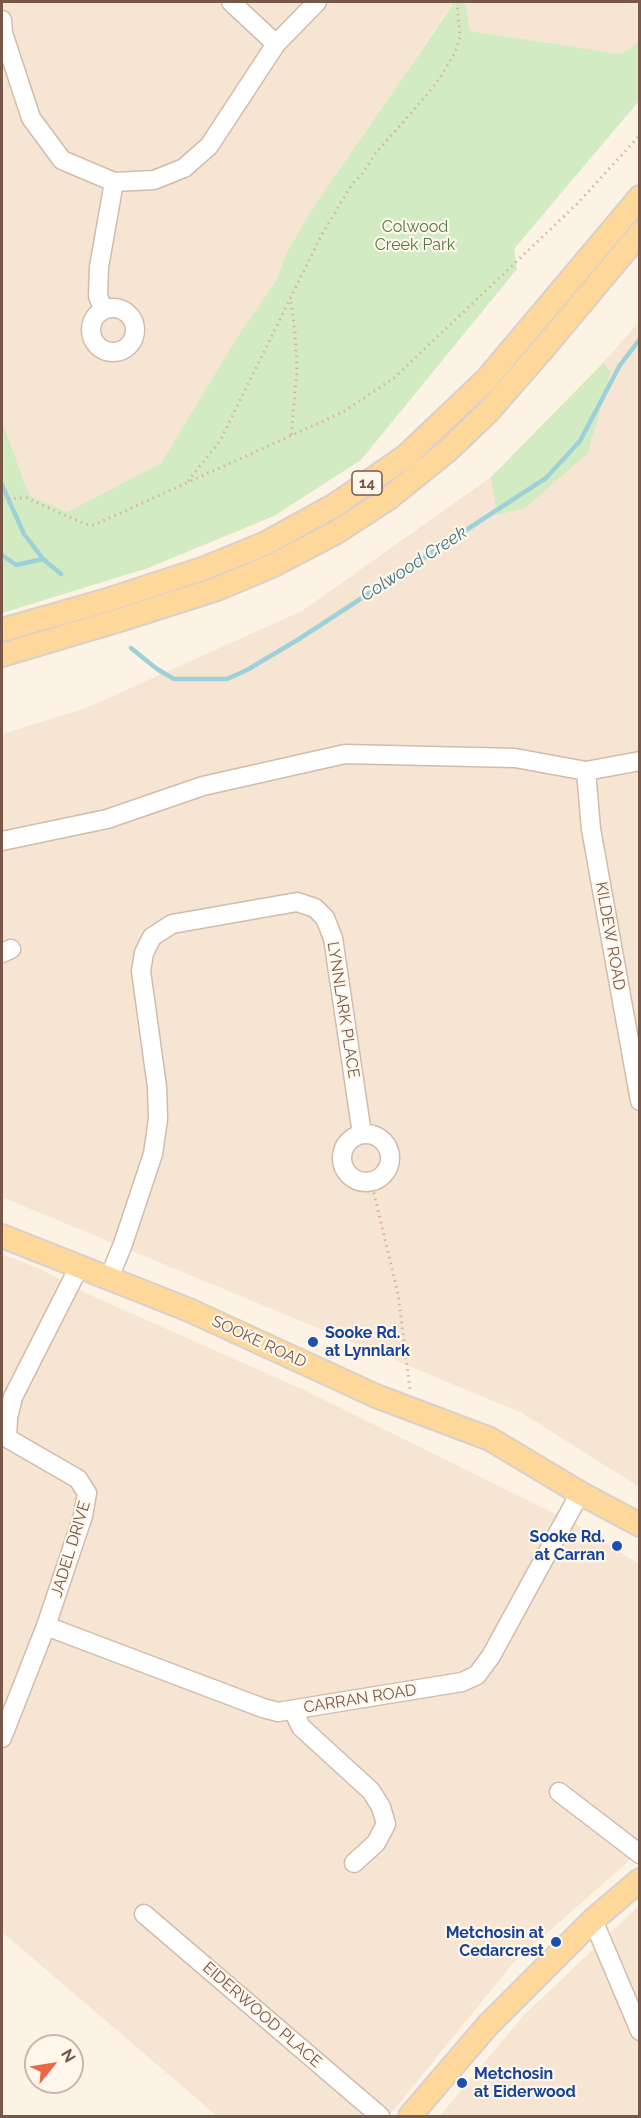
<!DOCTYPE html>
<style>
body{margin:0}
#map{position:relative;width:641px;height:2118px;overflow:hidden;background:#fdf3e4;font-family:Raleway,sans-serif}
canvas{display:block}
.frame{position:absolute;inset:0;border:3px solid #775848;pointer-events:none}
.north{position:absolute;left:24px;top:2034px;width:60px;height:60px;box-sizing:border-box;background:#fff7eb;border:2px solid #c9b7aa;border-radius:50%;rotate:60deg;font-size:16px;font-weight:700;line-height:24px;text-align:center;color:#775848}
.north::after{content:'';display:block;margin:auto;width:21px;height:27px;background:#eb6745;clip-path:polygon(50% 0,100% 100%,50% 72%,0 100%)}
</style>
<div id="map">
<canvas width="641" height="2118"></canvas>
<div class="frame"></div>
<div class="north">N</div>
</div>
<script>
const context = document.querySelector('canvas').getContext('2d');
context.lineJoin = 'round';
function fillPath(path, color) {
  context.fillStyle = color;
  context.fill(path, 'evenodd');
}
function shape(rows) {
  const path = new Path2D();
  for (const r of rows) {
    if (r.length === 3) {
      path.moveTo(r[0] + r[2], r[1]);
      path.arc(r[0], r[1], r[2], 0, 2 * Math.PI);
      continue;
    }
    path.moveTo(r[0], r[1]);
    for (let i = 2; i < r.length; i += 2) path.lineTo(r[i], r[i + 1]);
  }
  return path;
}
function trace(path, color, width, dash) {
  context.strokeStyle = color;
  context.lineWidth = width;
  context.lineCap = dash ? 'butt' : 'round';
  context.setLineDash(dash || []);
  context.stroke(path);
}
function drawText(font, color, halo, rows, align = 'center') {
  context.font = font + ' Raleway,sans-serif';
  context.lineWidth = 4.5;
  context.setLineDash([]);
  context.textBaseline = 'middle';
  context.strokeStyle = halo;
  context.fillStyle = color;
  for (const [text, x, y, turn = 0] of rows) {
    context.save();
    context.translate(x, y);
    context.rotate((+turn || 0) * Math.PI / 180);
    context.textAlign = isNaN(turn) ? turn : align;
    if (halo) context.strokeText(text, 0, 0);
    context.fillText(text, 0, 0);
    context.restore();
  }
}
const residential = shape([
 [2,2,451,2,452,5,312,209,287,252,276,281,241,331,161,463,67,512,31,496,26,487,2,420],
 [465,2,639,2,639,42,621,54,470,31],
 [639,322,639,1487,522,1413,2,1197,2,734,86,708,302,611,491,477,498,515,611,371,603,363],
 [2,1254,38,1268,90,1295,304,1390,576,1524,639,1564,639,1852,514,1962,389,2116,217,2116,2,1932],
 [639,1906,639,2116,440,2116,523,2016]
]);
const green = shape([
 [451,2,465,2,470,31,621,54,639,42,639,101,514,249,517,269,361,460,274,516,148,568,2,613,2,420,26,487,31,496,67,512,161,463,241,331,276,281,287,252,312,209,452,6],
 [603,363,611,371,588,453,525,508,497,515,491,477]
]);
const stream = shape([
 [2,485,24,534,43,559,61,574],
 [2,555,16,565,43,559],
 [131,648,157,669,174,679,227,679,247,670,299,639,546,478,580,441,620,365,640,339]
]);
const path = shape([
 [291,302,295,333,297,370,291,437],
 [188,481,220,441,320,238,352,184,362,174,375,154,425,97,439,79,455,53,460,37,457,2],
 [2,499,27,498,85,524,94,525,343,412,394,378,578,203,640,135],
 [371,1181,398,1294,410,1389]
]);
const minor = shape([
 [231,2,276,44],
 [2,20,3,33,31,118,62,160,114,182,154,180,184,168,209,146,276,44,317,2],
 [113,330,22],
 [103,309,98,296,99,267,114,182],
 [586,771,591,829,640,1101],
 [2,841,107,819,203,786,345,754,515,758,586,771,640,761],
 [2,953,11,949],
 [366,1158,24],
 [109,1278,123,1244,153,1154,158,1119,157,1087,141,971,144,953,152,937,172,924,297,902,315,908,325,918,333,938,362,1134],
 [46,1626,263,1708,278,1712,462,1682,477,1675,491,1656,580,1493],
 [293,1710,301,1727,371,1791,381,1807,386,1824,376,1843,354,1863],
 [2,1738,46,1626,83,1516,87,1493,78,1479,7,1438,8,1418,13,1397,79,1267],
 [559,1792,640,1854],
 [144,1914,380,2116],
 [593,1920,640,2031]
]);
const major = shape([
 [2,630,104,601,205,568,266,543,335,505,406,456,486,380,640,197],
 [2,655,123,619,217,589,274,565,335,533,389,498,446,452,488,412,543,349,640,233],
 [2,1236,189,1310,376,1396,490,1439,580,1493,640,1525],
 [410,2116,488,2025,593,1920,640,1880]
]);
const markers = [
 [313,1342,6,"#1a4fb4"],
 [617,1546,6,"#1a4fb4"],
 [556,1942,6,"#1a4fb4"],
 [462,2083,6,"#1a4fb4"]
];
const shields = [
 [367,483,30]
];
const shieldNames = [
 ["14",367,483]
];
const parkNames = [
 ["Colwood",415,227],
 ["Creek Park",415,245]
];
const streetNames = [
 ["KILDEW ROAD",610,936,80],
 ["LYNNLARK PLACE",343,1010,81],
 ["SOOKE ROAD",259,1342,25],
 ["JADEL DRIVE",71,1549,-73],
 ["CARRAN ROAD",360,1699,-9],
 ["EIDERWOOD PLACE",262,2015,41]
];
const transitNames = [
 ["Sooke Rd.",325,1333],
 ["at Lynnlark",325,1351],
 ["Sooke Rd.",605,1537,"right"],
 ["at Carran",605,1555,"right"],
 ["Metchosin at",544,1933,"right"],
 ["Cedarcrest",544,1951,"right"],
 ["Metchosin",474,2074],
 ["at Eiderwood",474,2092]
];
const waterNames = [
 ["Colwood Creek",414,564,-33]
];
fillPath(residential, '#f5e5d2');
fillPath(green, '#d3ebc2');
trace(stream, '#9dd1da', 4.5);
trace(minor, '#d1bcac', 21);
trace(major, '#d9d0cc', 26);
trace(path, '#d9b39e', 3, [1.5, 4.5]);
trace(minor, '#fff', 18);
trace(major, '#fed79a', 22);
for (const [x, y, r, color] of markers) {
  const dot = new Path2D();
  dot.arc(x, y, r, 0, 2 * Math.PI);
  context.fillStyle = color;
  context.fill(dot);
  trace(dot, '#fff7eb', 2);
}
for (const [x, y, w] of shields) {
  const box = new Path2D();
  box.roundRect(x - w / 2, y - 12, w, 24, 4.5);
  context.fillStyle = '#fff7eb';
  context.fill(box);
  trace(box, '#775848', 1.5);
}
drawText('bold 15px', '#775848', null, shieldNames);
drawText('16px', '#537d40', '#fff7eb', parkNames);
drawText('16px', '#775848', '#fff7eb', streetNames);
drawText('bold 16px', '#164399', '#fff7eb', transitNames, 'left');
drawText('italic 18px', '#3f7a83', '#fff7eb', waterNames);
</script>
